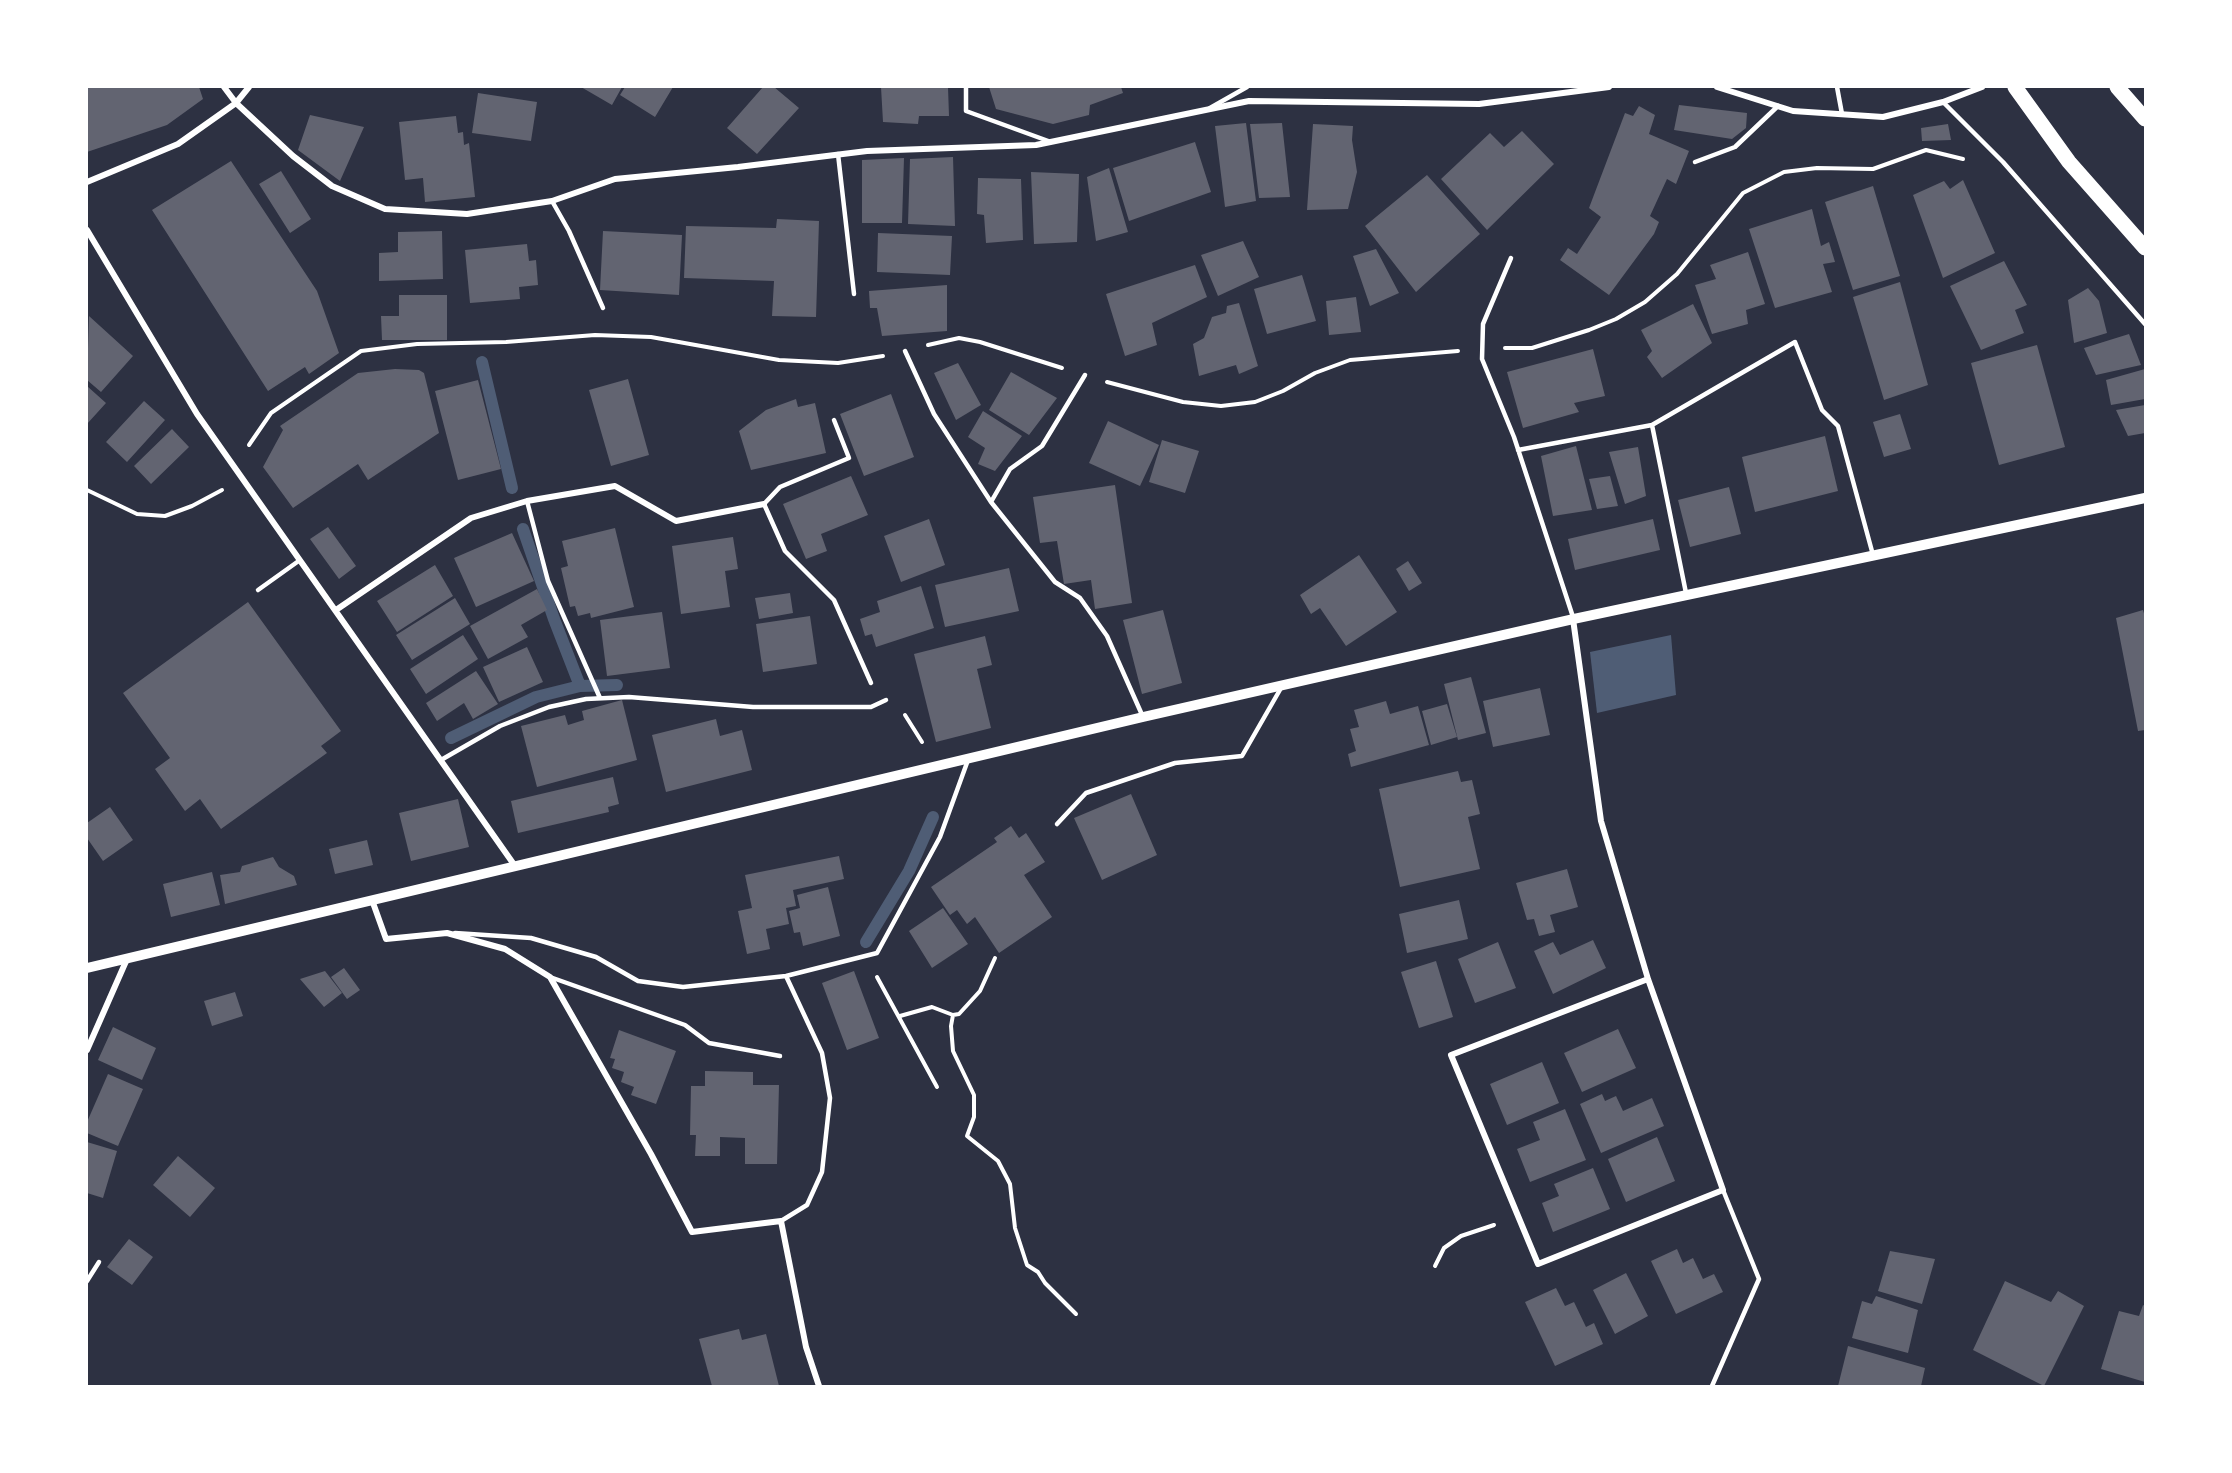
<!DOCTYPE html>
<style>
body{margin:0}
#map{position:relative;width:2232px;height:1473px;overflow:hidden;background:#2d3142;font-family:"IBM Plex Serif",serif}
canvas{display:block}
.frame{position:absolute;inset:0;border:88px solid #fff;pointer-events:none}
</style>
<div id="map">
<canvas width="2232" height="1473"></canvas>
<div class="frame"></div>
</div>
<script>
const context = document.querySelector('canvas').getContext('2d');
context.lineJoin = 'round';
function fillPath(path, color) {
  context.fillStyle = color;
  context.fill(path, 'evenodd');
}
function shape(rows) {
  const path = new Path2D();
  for (const r of rows) {
    path.moveTo(r[0], r[1]);
    for (let i = 2; i < r.length; i += 2) path.lineTo(r[i], r[i + 1]);
  }
  return path;
}
function trace(path, color, width, dash) {
  context.strokeStyle = color;
  context.lineWidth = width;
  context.lineCap = dash ? 'butt' : 'round';
  context.setLineDash(dash || []);
  context.stroke(path);
}
const water = shape([
 [1671,635,1676,695,1597,713,1590,652]
]);
const stream = shape([
 [482,362,512,488],
 [523,529,554,619,580,686],
 [451,738,536,697,580,686,617,685],
 [866,942,909,871,933,817]
]);
const building = shape([
 [87,87,199,87,203,99,167,125,87,152],
 [581,87,622,87,612,105],
 [625,87,673,87,655,117,620,95],
 [763,87,774,87,799,108,757,154,727,128],
 [881,87,948,87,949,116,919,116,918,124,883,122],
 [989,87,1121,87,1123,93,1090,105,1089,115,1053,124,996,109],
 [478,93,537,102,531,141,472,133],
 [1679,105,1747,113,1746,128,1732,139,1674,130],
 [1639,106,1655,115,1649,134,1689,151,1676,184,1667,179,1650,216,1659,222,1654,234,1609,295,1560,260,1568,248,1577,254,1601,217,1589,208,1625,113,1633,116],
 [310,115,364,127,340,181,298,150],
 [456,116,458,133,463,132,464,145,469,143,475,197,425,202,423,178,405,180,399,122],
 [1246,123,1256,201,1225,207,1215,126],
 [1282,123,1290,197,1259,198,1250,124],
 [1313,124,1353,126,1352,140,1357,172,1348,209,1307,210],
 [1948,124,1951,140,1922,141,1921,128],
 [1522,131,1554,164,1487,230,1441,179,1490,133,1504,147],
 [1195,142,1211,192,1129,221,1113,168],
 [953,157,955,226,908,224,910,159],
 [904,158,902,223,862,223,862,160],
 [231,161,317,291,339,353,309,374,305,367,268,391,152,210],
 [1109,168,1128,232,1096,241,1087,177],
 [281,171,311,219,290,233,259,184],
 [1031,172,1079,174,1077,242,1034,244],
 [1427,175,1480,234,1416,292,1365,226],
 [978,178,1021,179,1023,240,986,243,984,215,977,214],
 [1963,180,1995,253,1943,278,1913,195,1944,181,1950,189],
 [1873,186,1900,276,1853,290,1825,202],
 [1812,209,1821,246,1829,242,1835,262,1823,264,1832,292,1775,308,1749,229],
 [777,219,819,221,816,317,772,316,774,281,684,278,686,226,776,228],
 [442,231,443,279,379,281,379,253,398,252,398,232],
 [603,231,682,235,679,295,600,290],
 [878,233,952,236,950,275,877,272],
 [1243,241,1259,277,1218,296,1201,255],
 [527,244,529,261,536,260,538,285,519,287,520,299,470,303,465,250],
 [1376,249,1399,293,1370,306,1353,256],
 [1748,252,1765,304,1746,310,1748,324,1712,334,1695,285,1716,279,1710,265],
 [2004,261,2027,305,2015,310,2024,333,1981,350,1950,286],
 [1195,265,1207,297,1152,323,1157,345,1125,356,1106,294],
 [1302,275,1316,321,1267,334,1254,289],
 [1900,282,1928,385,1884,400,1853,297],
 [947,285,947,331,882,336,877,308,870,308,869,291],
 [2088,288,2099,301,2107,333,2074,343,2068,300],
 [399,295,447,295,447,340,382,340,381,316,399,316],
 [1356,297,1361,332,1329,335,1326,301],
 [1239,303,1258,366,1239,374,1236,365,1199,376,1193,344,1204,338,1212,317,1226,313,1227,306],
 [1693,304,1712,343,1662,378,1647,357,1652,351,1641,330],
 [89,316,133,356,101,392,87,380],
 [2129,334,2141,365,2096,375,2084,348],
 [2037,345,2065,447,1999,465,1971,363],
 [1593,349,1605,396,1574,403,1579,412,1523,428,1507,372],
 [958,363,981,405,956,420,934,373],
 [395,369,419,370,424,373,439,433,368,480,358,464,293,508,263,467,283,430,280,426,358,373],
 [2145,369,2145,399,2111,405,2106,380],
 [1011,372,1057,398,1029,435,989,410],
 [628,379,649,455,611,466,589,390],
 [478,380,501,469,458,480,435,391],
 [87,386,106,403,87,424],
 [891,394,914,457,864,476,840,414],
 [796,399,798,407,815,403,826,453,751,470,739,431,766,410],
 [144,401,165,420,127,462,106,442],
 [2145,405,2145,433,2128,436,2116,410],
 [983,411,1022,436,995,471,978,464,985,448,968,437],
 [1900,414,1911,449,1884,457,1873,422],
 [1108,421,1159,445,1140,486,1089,463],
 [172,429,189,447,151,484,134,466],
 [1825,436,1838,491,1755,512,1742,457],
 [1162,440,1199,451,1185,493,1149,482],
 [1576,446,1592,510,1553,516,1541,456],
 [1638,447,1646,496,1625,504,1609,452],
 [851,476,868,515,821,534,827,551,806,559,783,504],
 [1610,476,1618,506,1597,509,1589,479],
 [1115,485,1132,603,1095,609,1091,580,1064,584,1057,541,1040,543,1033,497],
 [1729,487,1741,534,1690,547,1678,500],
 [929,519,945,565,901,582,884,536],
 [1653,519,1660,550,1575,570,1568,539],
 [328,527,356,566,339,579,310,539],
 [615,528,634,607,591,618,590,613,578,616,575,606,570,607,561,568,568,566,562,541],
 [512,533,534,581,476,607,454,558],
 [733,537,738,569,725,571,730,607,681,614,672,546],
 [1359,555,1397,612,1346,646,1320,608,1311,614,1300,595],
 [1408,561,1422,583,1409,591,1396,569],
 [435,565,453,596,397,632,377,601],
 [1009,568,1019,611,945,627,935,585],
 [921,586,934,628,876,647,872,634,865,636,860,619,880,612,877,601],
 [537,589,547,610,521,625,528,637,488,659,470,626],
 [790,593,793,613,759,619,755,598],
 [455,598,470,624,412,660,396,635],
 [248,602,341,731,321,746,327,753,221,829,200,799,185,811,155,769,170,758,123,693],
 [1163,610,1182,683,1142,694,1123,620],
 [2143,610,2145,617,2145,730,2138,731,2116,618],
 [662,612,670,668,607,676,600,620],
 [810,616,817,664,763,672,756,624],
 [463,635,478,659,426,694,410,669],
 [985,636,992,665,977,669,991,728,936,742,914,654],
 [527,647,543,682,499,702,483,667],
 [476,671,498,704,473,719,464,703,437,721,426,703],
 [1471,677,1486,733,1458,740,1444,684],
 [1540,688,1550,735,1493,747,1483,701],
 [622,700,637,760,537,787,521,726,565,715,568,725,584,720,582,711],
 [1386,701,1390,714,1418,706,1429,745,1351,767,1348,754,1356,751,1350,729,1359,727,1354,710],
 [1447,704,1457,737,1431,745,1422,711],
 [716,719,720,736,742,730,752,770,666,792,652,735],
 [1458,771,1461,782,1472,780,1480,814,1468,817,1480,869,1400,887,1379,789],
 [613,777,619,804,608,807,609,812,518,833,511,801],
 [1131,794,1157,855,1102,880,1074,818],
 [458,799,469,847,411,861,399,813],
 [110,807,133,840,103,861,87,838,87,823],
 [1011,826,1019,838,1026,833,1045,862,1024,875,1052,917,999,953,975,917,967,924,957,910,950,915,931,887,997,842,994,838],
 [367,840,373,865,335,874,329,849],
 [839,856,844,879,793,890,796,906,786,908,789,924,766,929,770,949,747,954,738,911,752,908,745,875],
 [273,857,279,867,294,876,297,885,225,904,220,875,240,872,242,866],
 [1567,869,1578,907,1550,915,1555,932,1539,936,1534,919,1527,920,1516,883],
 [212,872,220,905,171,917,163,884],
 [828,887,840,936,803,946,800,932,794,933,789,911,800,908,797,895],
 [1459,900,1468,939,1407,953,1399,914],
 [943,908,968,944,932,968,909,931],
 [1593,940,1606,968,1553,994,1534,951,1553,942,1560,955],
 [1498,942,1516,988,1475,1003,1458,959],
 [1436,961,1453,1017,1419,1028,1401,972],
 [344,968,360,990,347,999,331,977],
 [325,971,342,993,324,1007,300,979],
 [854,971,879,1038,847,1050,822,983],
 [235,992,243,1016,212,1026,204,1001],
 [113,1027,156,1048,142,1080,98,1060],
 [1618,1029,1636,1068,1582,1092,1564,1053],
 [619,1030,676,1051,656,1104,631,1095,634,1087,621,1082,624,1072,612,1068,615,1059,610,1058],
 [1542,1062,1559,1103,1507,1125,1490,1084],
 [705,1071,753,1072,753,1085,779,1085,777,1164,745,1164,745,1138,720,1137,720,1156,695,1156,696,1135,690,1135,691,1086,705,1086],
 [108,1074,143,1089,118,1146,87,1133,87,1122],
 [1602,1094,1605,1101,1616,1096,1623,1111,1652,1098,1664,1126,1601,1153,1580,1104],
 [1565,1109,1586,1160,1530,1182,1517,1149,1540,1140,1533,1122],
 [1657,1137,1675,1181,1626,1202,1608,1159],
 [87,1142,117,1151,103,1198,87,1193],
 [178,1156,215,1188,190,1217,153,1185],
 [1593,1168,1610,1209,1553,1232,1542,1203,1559,1196,1554,1184],
 [129,1239,153,1257,132,1285,107,1267],
 [1677,1249,1683,1263,1693,1258,1703,1279,1714,1274,1723,1292,1676,1314,1651,1261],
 [1890,1251,1935,1259,1922,1304,1878,1291],
 [1626,1273,1648,1316,1615,1334,1593,1290],
 [2005,1281,2051,1302,2058,1291,2084,1306,2044,1386,1973,1350],
 [1556,1288,1565,1306,1574,1302,1586,1327,1594,1323,1603,1344,1555,1366,1525,1302],
 [1876,1296,1918,1310,1908,1353,1852,1338,1862,1301,1872,1304],
 [2143,1305,2145,1306,2145,1382,2101,1369,2119,1311,2139,1316],
 [739,1329,742,1340,766,1334,779,1386,712,1386,699,1339],
 [1848,1346,1925,1368,1921,1386,1838,1386]
]);
const path = shape([
 [928,345,959,338,980,342,1062,368],
 [1505,348,1532,348,1589,330,1616,319,1645,302,1677,274,1743,193,1784,172,1817,168,1873,169,1926,150,1963,159],
 [1107,382,1183,402,1221,406,1255,402,1283,391,1315,373,1350,360,1458,351],
 [249,445,271,413,361,351,417,344,506,342,595,335,651,337,779,360,838,363,883,356],
 [87,490,137,514,165,516,192,506,222,490],
 [905,715,922,742],
 [877,977,937,1087],
 [953,1015,951,1026,953,1051,974,1095,974,1117,967,1136,998,1161,1010,1184,1015,1228,1027,1265,1038,1272,1045,1283,1076,1314],
 [900,1016,932,1007,953,1015,959,1014,980,991,995,958],
 [1435,1266,1444,1248,1461,1236,1494,1225]
]);
const service = shape([
 [966,87,966,111,1051,142],
 [1837,87,1842,114],
 [1943,102,2003,162,2145,324],
 [1210,108,1247,87],
 [838,154,854,294],
 [1695,162,1735,147,1778,106],
 [552,201,569,231,603,308],
 [1511,258,1483,324,1482,359,1514,437,1573,617],
 [905,351,934,414,991,502,1055,582,1080,598,1107,636,1143,717],
 [834,420,849,458,780,487,764,504,785,551,834,600,871,683],
 [1518,450,1652,425],
 [527,501,548,581,600,698],
 [991,502,1010,469,1042,446,1085,375],
 [258,590,300,560],
 [1686,593,1652,425,1795,342,1822,410,1838,426,1873,555],
 [441,760,500,726,549,707,586,699,629,697,753,707,871,707,886,700],
 [1057,824,1086,793,1175,763,1242,756,1281,688],
 [455,933,531,938,596,957,638,981,683,987,786,976,877,953,940,837,968,760],
 [550,977,685,1025,709,1043,780,1056],
 [781,1221,807,1205,822,1172,830,1098,822,1053,786,976],
 [87,1281,99,1262],
 [1712,1386,1759,1279,1723,1190]
]);
const minor = shape([
 [224,87,236,103,293,156,332,186,385,209,467,214,552,201,615,179,738,167,867,151,1036,145,1249,101,1479,104,1609,87],
 [1717,87,1793,111,1883,117,1943,102,1982,87],
 [87,182,178,144,236,103,249,87],
 [87,230,197,414,515,866],
 [336,610,471,518,527,501,615,486,676,521,764,504],
 [1573,619,1601,821,1648,979,1723,1190,1538,1264,1451,1055,1648,979],
 [372,900,386,939,447,933,505,949,550,977,651,1154,692,1232,781,1221,806,1347,819,1386],
 [87,1050,127,959]
]);
const tertiary = shape([
 [87,968,1143,717,1573,619,2145,498]
]);
const primary = shape([
 [2015,87,2069,162,2145,248],
 [2117,87,2145,119]
]);
fillPath(water, '#4f5d75');
trace(stream, '#4f5d75', 12);
fillPath(building, '#626471');
trace(path, '#fff', 4);
trace(service, '#fff', 4.5);
trace(minor, '#fff', 6);
trace(tertiary, '#fff', 10);
trace(primary, '#fff', 15);
</script>
